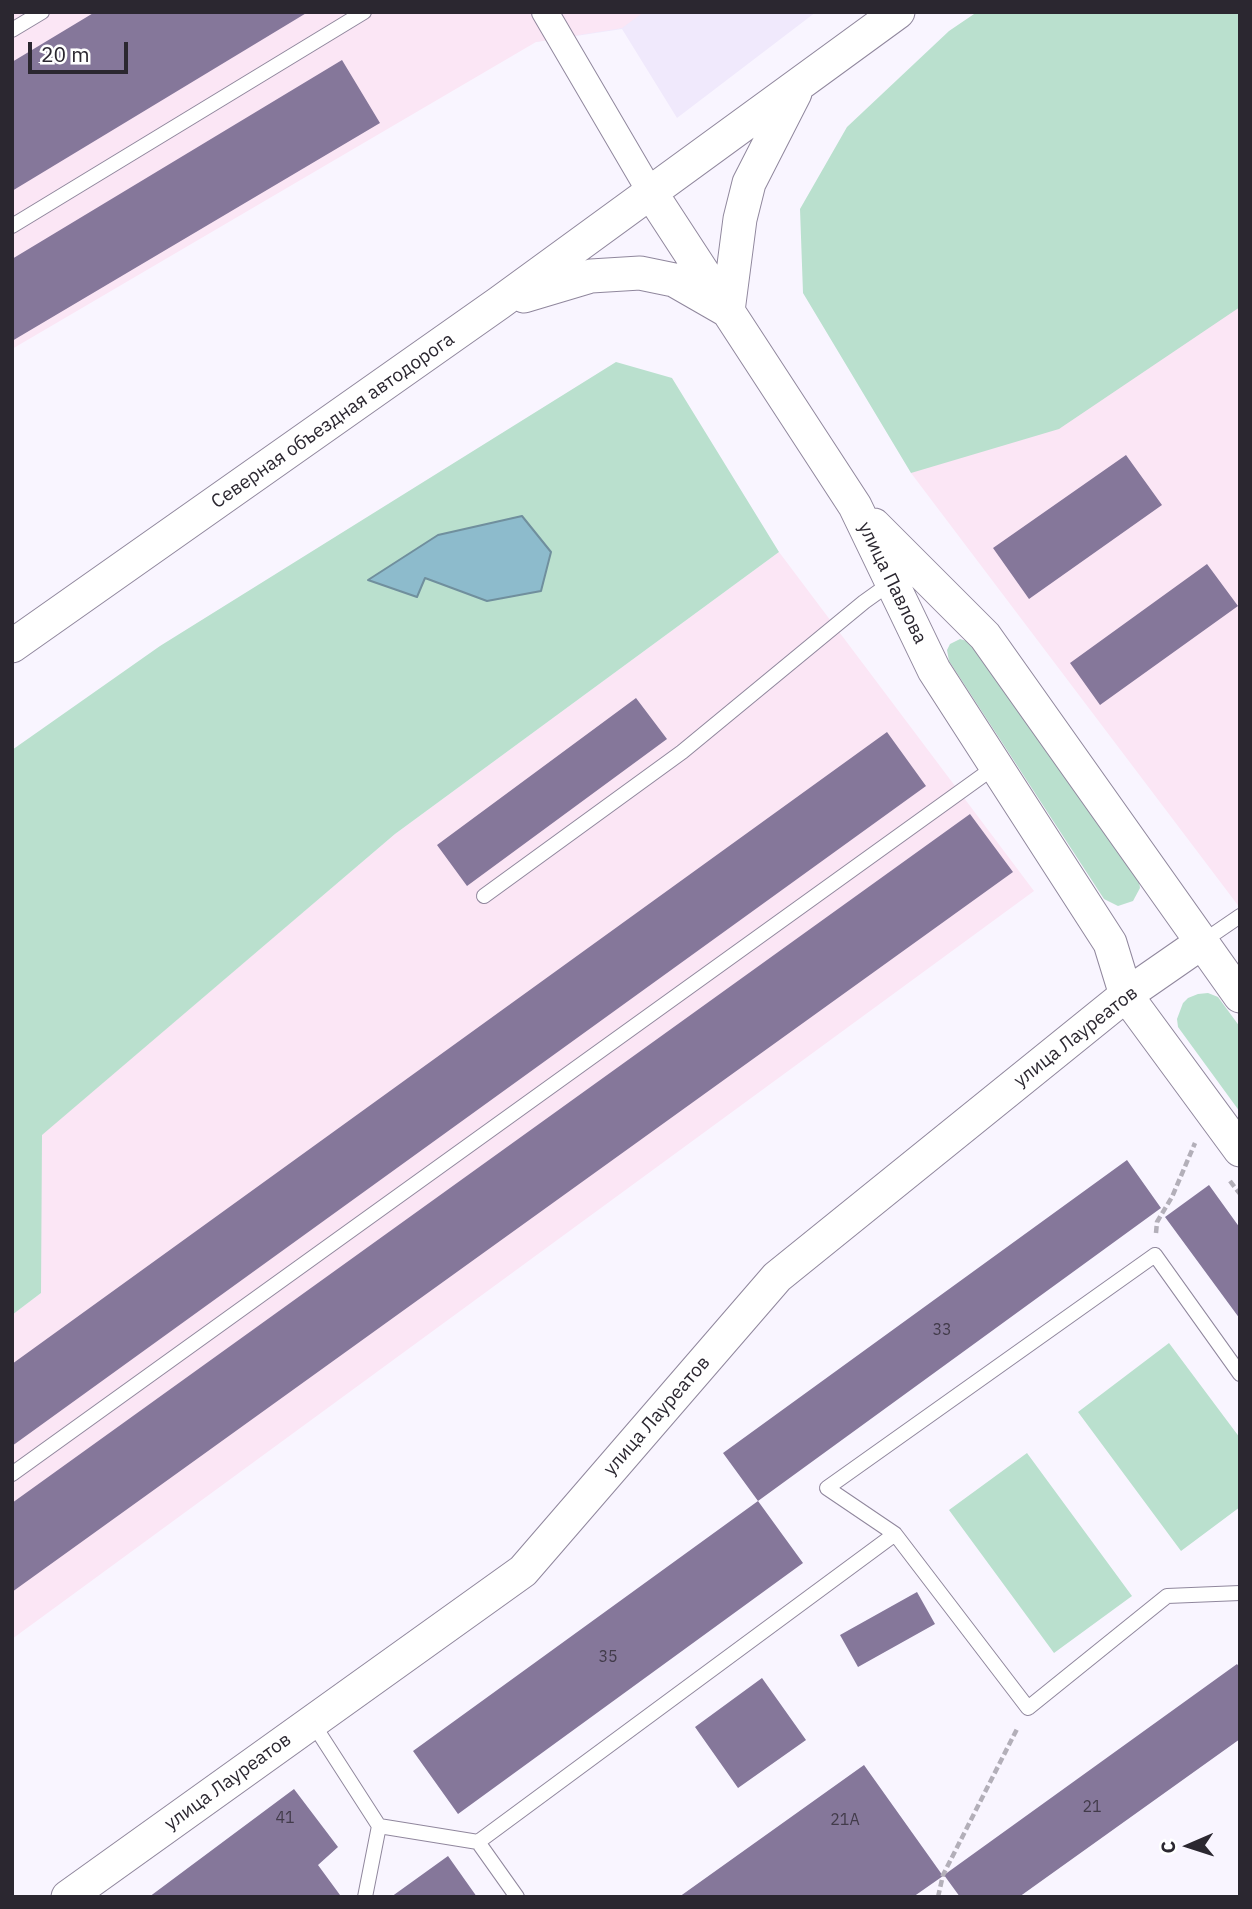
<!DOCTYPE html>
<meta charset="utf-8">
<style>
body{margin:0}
#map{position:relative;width:1252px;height:1909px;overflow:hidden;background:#f9f5ff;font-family:"IBM Plex Sans",sans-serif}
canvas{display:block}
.frame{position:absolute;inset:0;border:14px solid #2b2730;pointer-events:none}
.north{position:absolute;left:1154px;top:1811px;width:70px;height:70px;-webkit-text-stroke:5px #fff;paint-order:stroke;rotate:267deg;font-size:19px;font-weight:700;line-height:28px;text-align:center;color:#2b2730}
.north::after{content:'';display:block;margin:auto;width:24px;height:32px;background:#2b2730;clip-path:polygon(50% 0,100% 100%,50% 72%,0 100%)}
.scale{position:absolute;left:28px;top:42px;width:100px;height:32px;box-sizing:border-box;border:4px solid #2b2730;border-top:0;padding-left:9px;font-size:21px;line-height:24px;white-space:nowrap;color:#2b2730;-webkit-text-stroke:5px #fff;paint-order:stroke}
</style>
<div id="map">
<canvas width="1252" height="1909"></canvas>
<div class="frame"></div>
<div class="north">С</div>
<div class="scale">20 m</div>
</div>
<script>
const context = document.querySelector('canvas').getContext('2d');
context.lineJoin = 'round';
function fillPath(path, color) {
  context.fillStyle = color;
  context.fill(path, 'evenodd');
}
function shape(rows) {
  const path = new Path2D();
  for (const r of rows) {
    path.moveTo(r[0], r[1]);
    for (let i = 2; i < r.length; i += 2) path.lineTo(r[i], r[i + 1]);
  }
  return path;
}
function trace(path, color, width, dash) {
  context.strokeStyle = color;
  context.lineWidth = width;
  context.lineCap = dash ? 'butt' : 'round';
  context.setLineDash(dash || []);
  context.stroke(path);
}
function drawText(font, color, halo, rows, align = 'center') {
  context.font = font + ' "IBM Plex Sans",sans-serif';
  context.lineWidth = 5;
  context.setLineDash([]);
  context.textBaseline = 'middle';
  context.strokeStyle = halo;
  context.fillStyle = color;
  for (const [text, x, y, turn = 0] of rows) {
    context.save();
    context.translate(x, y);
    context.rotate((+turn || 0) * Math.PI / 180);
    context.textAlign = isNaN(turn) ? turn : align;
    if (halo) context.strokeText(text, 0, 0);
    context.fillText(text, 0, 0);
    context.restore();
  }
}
const built = shape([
 [519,12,816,12,677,118,622,29,536,42]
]);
const industrial = shape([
 [12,12,644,12,622,28,536,42,12,349],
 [1240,262,1240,908,911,473],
 [779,552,1034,891,12,1639,12,1315,41,1293,41,1135,395,834]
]);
const green = shape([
 [977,12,1240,12,1240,307,1059,429,911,473,803,293,800,209,847,127,949,31],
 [616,362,672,378,779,552,395,834,42,1135,41,1293,12,1315,12,750,160,646],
 [425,578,541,591,487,601],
 [960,639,970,642,1139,881,1140,888,1133,901,1118,906,1104,899,949,661,947,650,950,644],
 [1208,993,1218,997,1240,1027,1240,1112,1178,1027,1177,1019,1183,1003,1188,998,1198,994],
 [1169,1343,1240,1438,1240,1507,1181,1551,1078,1412],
 [1027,1453,1132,1596,1054,1653,949,1510]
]);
const water = shape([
 [522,516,551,552,541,591,487,601,425,578,417,597,368,580,438,535,522,516]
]);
const building = shape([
 [95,12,308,12,12,191,12,62],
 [342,60,380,123,12,341,12,259],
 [1126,455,1162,505,1029,599,993,548],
 [1207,564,1238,606,1100,705,1070,663],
 [636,698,667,739,467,886,437,845],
 [887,732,926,786,12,1446,12,1364],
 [970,814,1013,872,12,1592,12,1503],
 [1127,1160,1161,1208,758,1501,723,1453],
 [1209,1185,1240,1228,1240,1319,1165,1217],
 [758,1501,803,1563,458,1814,413,1751],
 [917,1592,935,1624,858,1667,840,1635],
 [1237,1664,1240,1668,1240,1739,1019,1897,960,1897,944,1875],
 [762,1678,806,1740,738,1788,695,1727],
 [864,1765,943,1876,913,1897,679,1897],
 [294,1789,338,1847,318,1865,340,1895,149,1897],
 [448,1856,477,1897,391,1897]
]);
const path = shape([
 [1230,1181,1240,1194],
 [1156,1233,1157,1222,1172,1197,1195,1143],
 [938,1897,943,1875,1018,1727]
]);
const service = shape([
 [12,30,42,12],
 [12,226,364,12],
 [484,896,682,752,864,602,892,582],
 [1202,942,1240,916],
 [1240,1374,1155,1255,827,1488,895,1534,1028,1708,1167,1596,1240,1593],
 [12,1474,996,766],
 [312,1722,379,1826,365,1897],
 [379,1826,478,1842,517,1897],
 [478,1842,895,1534]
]);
const minor = shape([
 [545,12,651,193]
]);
const tertiary = shape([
 [651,193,855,506,934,670,1110,943,1126,995,1240,1150],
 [524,296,591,276,640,273,674,280,728,311,740,219,749,183,795,93],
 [874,525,985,636,1240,996],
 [12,646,499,303,898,12],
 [68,1897,523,1571,777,1277,1126,995,1201,943]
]);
const numberNames = [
 ["33",942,1330],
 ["35",608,1657],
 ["21",1092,1807],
 ["41",285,1818],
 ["21А",845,1820]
];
const streetNames = [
 ["Северная объездная автодорога",333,421,-35],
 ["улица Павлова",892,583,64],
 ["улица Лауреатов",1076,1037,-38],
 ["улица Лауреатов",657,1416,-49],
 ["улица Лауреатов",228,1782,-36]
];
fillPath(built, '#f0e9fc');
fillPath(industrial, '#fbe6f5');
fillPath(green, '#bae0ce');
fillPath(water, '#8dbbcc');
trace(water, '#708f9d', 2);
fillPath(building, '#85779a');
trace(service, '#90879d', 16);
trace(minor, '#90879d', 28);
trace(tertiary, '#90879d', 35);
trace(path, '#b3afb9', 4.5, [7, 3.5]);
trace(service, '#fff', 14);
trace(minor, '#fff', 26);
trace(tertiary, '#fff', 33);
drawText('16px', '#423b4a', null, numberNames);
drawText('19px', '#2b2730', '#fff', streetNames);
</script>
